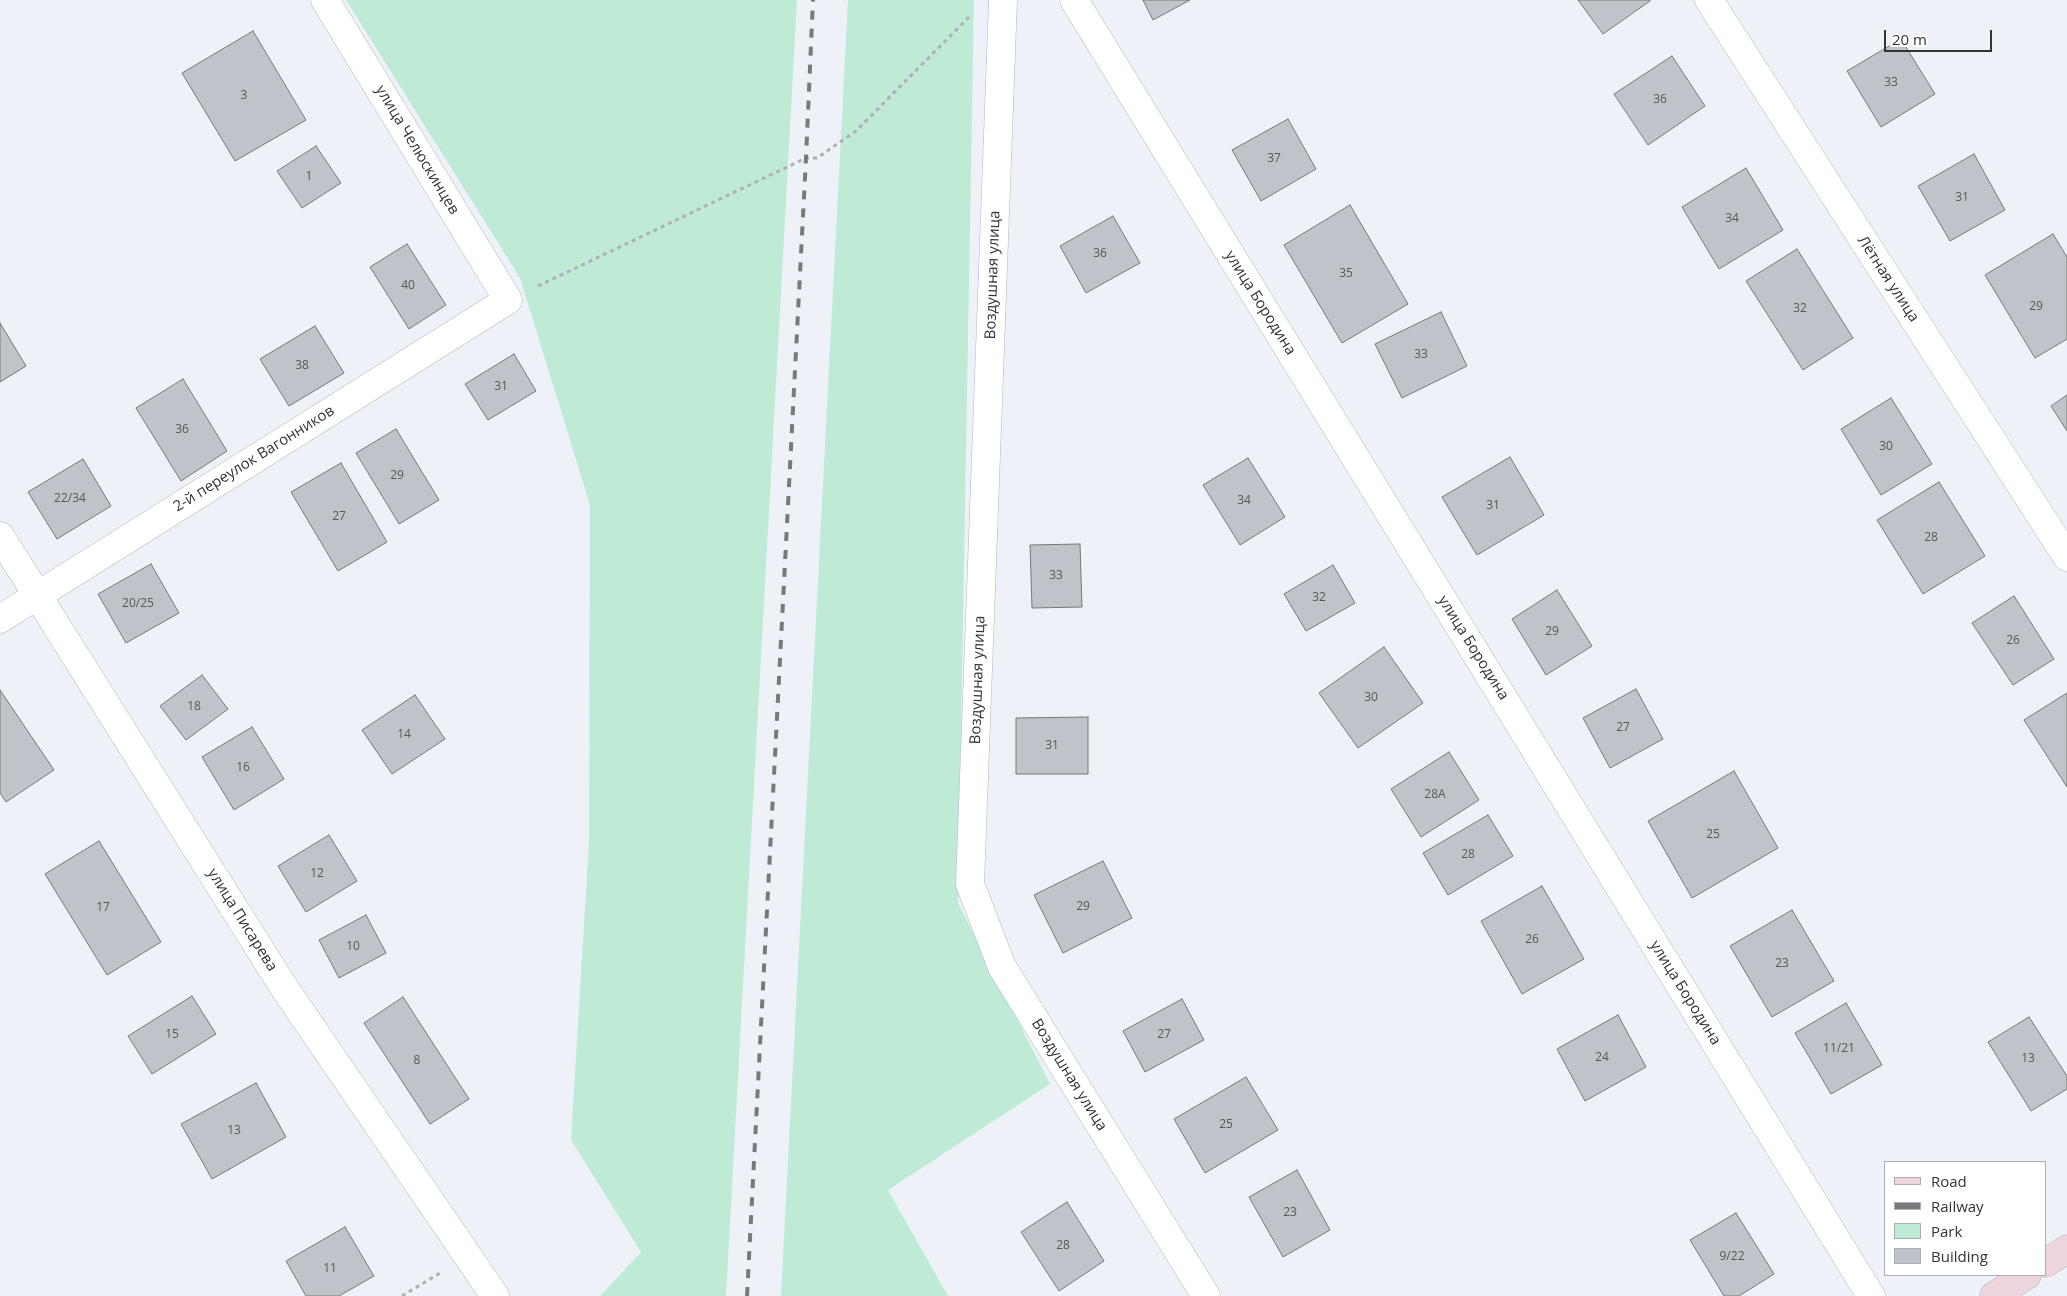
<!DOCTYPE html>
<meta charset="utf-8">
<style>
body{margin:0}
#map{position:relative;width:2067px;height:1296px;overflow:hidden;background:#eef2f8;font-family:"Open Sans",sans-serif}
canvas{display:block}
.legend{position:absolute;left:1884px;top:1161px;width:162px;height:115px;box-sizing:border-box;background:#fff;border:1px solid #adadae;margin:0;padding:6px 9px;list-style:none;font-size:15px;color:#313335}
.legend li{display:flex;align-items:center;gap:10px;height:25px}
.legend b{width:25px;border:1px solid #adadae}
.scale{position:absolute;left:1884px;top:30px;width:108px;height:22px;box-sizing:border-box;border:2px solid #313335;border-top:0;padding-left:6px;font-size:15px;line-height:18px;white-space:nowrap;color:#313335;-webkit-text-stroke:4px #fff;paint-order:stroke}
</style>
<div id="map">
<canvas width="2067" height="1296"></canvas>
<ul class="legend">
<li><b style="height:6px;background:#eed5dc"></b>Road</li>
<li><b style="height:6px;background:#777a7d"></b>Railway</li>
<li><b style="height:14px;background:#bfebd6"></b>Park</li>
<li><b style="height:14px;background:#c0c4ca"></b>Building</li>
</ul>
<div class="scale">20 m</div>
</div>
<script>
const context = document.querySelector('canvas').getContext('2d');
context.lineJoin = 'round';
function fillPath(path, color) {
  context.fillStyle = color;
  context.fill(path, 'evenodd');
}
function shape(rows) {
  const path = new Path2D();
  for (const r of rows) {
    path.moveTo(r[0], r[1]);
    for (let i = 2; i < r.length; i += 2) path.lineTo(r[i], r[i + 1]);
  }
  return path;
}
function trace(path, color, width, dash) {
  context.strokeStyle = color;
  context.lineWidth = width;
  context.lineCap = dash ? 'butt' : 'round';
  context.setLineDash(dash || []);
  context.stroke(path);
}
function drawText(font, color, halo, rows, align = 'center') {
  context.font = font + ' "Open Sans",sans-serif';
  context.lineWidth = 4;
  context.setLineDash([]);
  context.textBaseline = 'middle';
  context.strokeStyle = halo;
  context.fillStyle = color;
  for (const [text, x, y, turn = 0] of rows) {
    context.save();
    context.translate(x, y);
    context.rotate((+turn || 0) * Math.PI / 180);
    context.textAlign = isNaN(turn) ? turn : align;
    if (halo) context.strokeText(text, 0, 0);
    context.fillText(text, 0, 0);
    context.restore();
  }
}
const green = shape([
 [346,0,797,0,726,1296,600,1296,641,1252,571,1140,589,841,590,505,520,278],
 [848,0,974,0,958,903,1050,1084,888,1190,948,1296,781,1296]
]);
const building = shape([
 [1143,0,1190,0,1153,20,1143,0],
 [1578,0,1650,0,1650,1,1603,34,1578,0],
 [253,31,306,120,235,161,182,73,253,31],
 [1901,39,1935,94,1881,127,1847,71,1901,39],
 [1672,56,1705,106,1648,145,1614,94,1672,56],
 [1288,119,1316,169,1261,201,1232,150,1288,119],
 [316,146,341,183,302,208,277,171,316,146],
 [1974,154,2005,210,1950,241,1918,186,1974,154],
 [1746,168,1783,230,1719,269,1682,207,1746,168],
 [1350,205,1408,304,1342,343,1284,245,1350,205],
 [1113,216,1140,263,1086,293,1060,246,1113,216],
 [2053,234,2067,257,2067,339,2035,358,1985,275,2053,234],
 [407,244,446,305,409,329,370,267,407,244],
 [1797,249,1853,338,1803,370,1746,281,1797,249],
 [1441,312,1467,366,1402,398,1375,344,1441,312],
 [0,323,26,366,0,382,0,323],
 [315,326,344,373,289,406,260,359,315,326],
 [514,354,536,391,488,420,465,384,514,354],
 [183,379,227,451,181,481,136,408,183,379],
 [2067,395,2067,431,2051,406,2067,395],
 [1891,398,1932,464,1881,495,1841,429,1891,398],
 [396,429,439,500,399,524,356,453,396,429],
 [1510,457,1544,515,1477,555,1442,497,1510,457],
 [1248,458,1285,517,1240,545,1203,485,1248,458],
 [83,459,111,506,57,539,28,492,83,459],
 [341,463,387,542,338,571,291,492,341,463],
 [1939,482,1985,556,1923,594,1877,520,1939,482],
 [1080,544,1082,607,1032,608,1030,545,1080,544],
 [151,564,179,613,126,643,98,594,151,564],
 [1333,565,1355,603,1306,631,1284,594,1333,565],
 [1557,590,1592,646,1546,675,1512,619,1557,590],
 [2014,596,2054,659,2013,685,1972,623,2014,596],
 [1384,647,1423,703,1358,748,1319,693,1384,647],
 [202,675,228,709,186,740,160,706,202,675],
 [1636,689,1663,739,1610,768,1583,718,1636,689],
 [0,690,54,770,6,802,0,793,0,690],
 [2067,693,2067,787,2024,720,2067,693],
 [415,695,445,739,392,774,362,730,415,695],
 [1088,717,1088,774,1016,774,1016,718,1088,717],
 [252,727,284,779,234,810,202,757,252,727],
 [1449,752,1479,800,1421,837,1391,789,1449,752],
 [1734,771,1778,848,1692,898,1648,821,1734,771],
 [1488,815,1513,856,1448,895,1423,853,1488,815],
 [329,835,357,881,306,912,278,866,329,835],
 [99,841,161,942,107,975,45,874,99,841],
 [1103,861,1132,918,1063,953,1034,895,1103,861],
 [1542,886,1584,959,1522,994,1481,921,1542,886],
 [1792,910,1834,981,1772,1017,1730,946,1792,910],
 [366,915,386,953,339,978,319,940,366,915],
 [192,996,216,1034,152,1074,128,1036,192,996],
 [403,997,469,1099,430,1124,364,1023,403,997],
 [1182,999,1204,1040,1145,1072,1123,1031,1182,999],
 [1846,1003,1882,1065,1831,1094,1795,1033,1846,1003],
 [1618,1015,1646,1067,1585,1101,1557,1049,1618,1015],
 [2029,1017,2067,1076,2067,1089,2031,1111,1988,1042,2029,1017],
 [1246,1077,1278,1130,1205,1173,1174,1119,1246,1077],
 [256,1083,286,1137,212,1179,181,1124,256,1083],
 [1297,1170,1330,1230,1283,1257,1249,1197,1297,1170],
 [1067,1202,1104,1261,1059,1291,1021,1232,1067,1202],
 [1736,1213,1774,1274,1739,1296,1724,1296,1690,1240,1736,1213],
 [345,1227,374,1276,339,1296,306,1296,286,1261,345,1227]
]);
const path = shape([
 [538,286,806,158,817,158,856,131,969,17],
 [402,1296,440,1273]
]);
const street = shape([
 [1003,0,970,884,1002,967,1206,1296],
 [1074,0,1871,1296],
 [1709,0,2067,557],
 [0,536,283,986,495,1296],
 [0,619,508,300,325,0]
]);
const secondary = shape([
 [2046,1263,2067,1249],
 [1994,1296,2027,1275]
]);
const rail = shape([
 [747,1296,806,158,813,0]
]);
const numberNames = [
 ["33",1891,83],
 ["3",244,96],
 ["36",1660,100],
 ["37",1274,159],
 ["1",309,177],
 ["31",1962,198],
 ["34",1732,219],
 ["36",1100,254],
 ["35",1346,274],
 ["40",408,286],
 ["29",2036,307],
 ["32",1800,309],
 ["33",1421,355],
 ["38",302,366],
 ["31",501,387],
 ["36",182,430],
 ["30",1886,447],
 ["29",397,476],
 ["22/34",70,499],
 ["34",1244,501],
 ["31",1493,506],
 ["27",339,517],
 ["28",1931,538],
 ["33",1056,576],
 ["32",1319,598],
 ["20/25",138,604],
 ["29",1552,632],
 ["26",2013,641],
 ["30",1371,698],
 ["18",194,707],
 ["27",1623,728],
 ["14",404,735],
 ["31",1052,746],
 ["16",243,768],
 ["28А",1435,795],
 ["25",1713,835],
 ["28",1468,855],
 ["12",317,874],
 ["29",1083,907],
 ["17",103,908],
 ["26",1532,940],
 ["10",353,947],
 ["23",1782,964],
 ["15",172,1035],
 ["27",1164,1035],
 ["11/21",1839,1049],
 ["24",1602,1058],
 ["13",2028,1059],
 ["8",417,1061],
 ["25",1226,1125],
 ["13",234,1131],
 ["23",1290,1213],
 ["28",1063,1246],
 ["9/22",1732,1257],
 ["11",330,1269]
];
const streetNames = [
 ["улица Челюскинцев",417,150,59],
 ["Воздушная улица",993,275,-88],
 ["Лётная улица",1888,279,57],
 ["улица Бородина",1260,303,58],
 ["2-й переулок Вагонников",254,459,-32],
 ["улица Бородина",1473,648,58],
 ["Воздушная улица",978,680,-88],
 ["улица Писарева",242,920,58],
 ["улица Бородина",1685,993,58],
 ["Воздушная улица",1069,1075,58]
];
fillPath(green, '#bfebd6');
fillPath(building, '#c0c4ca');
trace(building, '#74787d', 1);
trace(street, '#b2b6bc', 29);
trace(secondary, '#b2b6bc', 29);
trace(path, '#adb0b5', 3, [4, 4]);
trace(street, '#fff', 28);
trace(secondary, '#eed5dc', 28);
trace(rail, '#777a7d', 4, [9, 9]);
drawText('12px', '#55575a', null, numberNames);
drawText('15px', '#313335', '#fff', streetNames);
</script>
